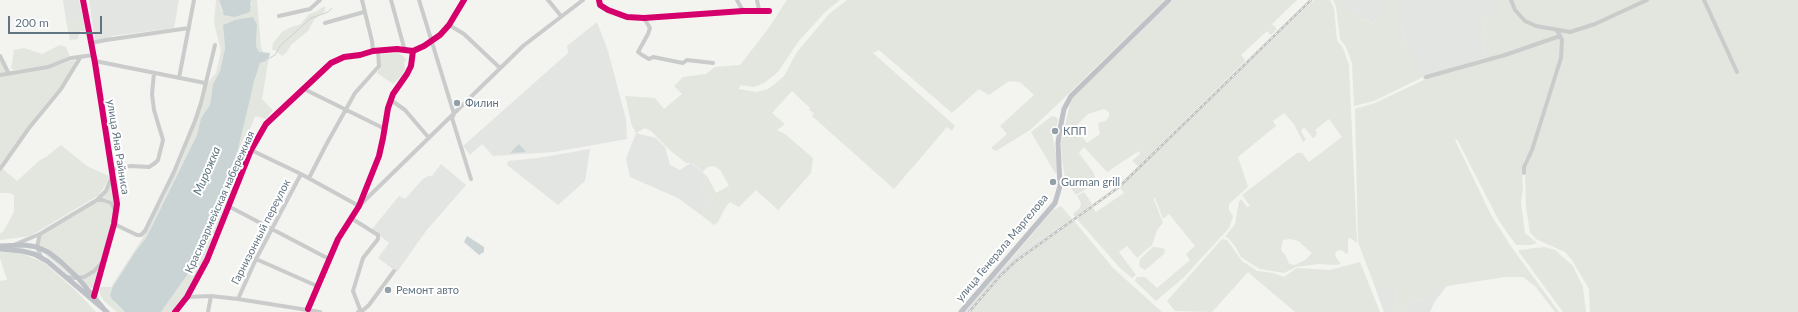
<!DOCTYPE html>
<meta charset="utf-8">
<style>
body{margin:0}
#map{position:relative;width:1798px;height:312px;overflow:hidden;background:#f3f3f0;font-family:Lato,sans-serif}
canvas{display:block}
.scale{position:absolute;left:8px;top:16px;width:94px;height:18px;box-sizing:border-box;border:2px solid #617482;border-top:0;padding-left:5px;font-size:12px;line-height:14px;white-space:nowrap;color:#617482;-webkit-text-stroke:3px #fff;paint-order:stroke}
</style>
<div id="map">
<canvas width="1798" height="312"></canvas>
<div class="scale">200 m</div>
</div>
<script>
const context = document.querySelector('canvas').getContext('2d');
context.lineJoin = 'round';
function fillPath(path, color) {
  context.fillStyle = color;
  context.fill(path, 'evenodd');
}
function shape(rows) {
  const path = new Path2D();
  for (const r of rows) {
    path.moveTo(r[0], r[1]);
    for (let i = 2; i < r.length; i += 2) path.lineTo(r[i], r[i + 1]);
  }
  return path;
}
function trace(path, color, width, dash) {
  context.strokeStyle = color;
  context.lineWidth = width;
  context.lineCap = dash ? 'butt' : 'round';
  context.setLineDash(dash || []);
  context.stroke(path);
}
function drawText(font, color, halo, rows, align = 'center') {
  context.font = font + ' Lato,sans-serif';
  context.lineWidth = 4;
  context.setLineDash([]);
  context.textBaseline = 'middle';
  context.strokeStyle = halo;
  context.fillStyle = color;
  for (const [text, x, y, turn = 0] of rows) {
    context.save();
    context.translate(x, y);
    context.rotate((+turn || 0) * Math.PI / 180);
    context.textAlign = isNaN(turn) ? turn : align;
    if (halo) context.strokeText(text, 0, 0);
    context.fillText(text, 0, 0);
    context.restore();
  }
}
const built = shape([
 [63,0,79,0,83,18,66,21],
 [89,0,179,0,174,28,111,36,112,38,95,41],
 [1344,0,1387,0,1376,25,1339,7],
 [1399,0,1493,0,1496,11,1483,17,1485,58,1431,75,1424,80,1405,41,1399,22],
 [597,22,608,51,626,119,627,139,554,152,493,156,482,144,470,155,463,146,568,53,567,46],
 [636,133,656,138,665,147,670,165,680,170,691,163,707,176,702,190,711,200,701,215,678,198,630,177,626,159],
 [590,149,585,181,558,205,507,165,508,161,538,158],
 [441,164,466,185,426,231,397,272,378,258,389,243,372,229,399,196,405,199,423,179,428,176,432,176],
 [1072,219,1074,220,1017,262,1002,276,972,312,962,312,1012,258,1030,244],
 [1438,284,1447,286,1435,301,1430,312,1405,312,1412,302,1424,298],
 [1376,286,1397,290,1393,312,1384,312,1375,287]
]);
const green = shape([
 [216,0,219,0,222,12,252,5,251,0,257,0,261,47,264,54,259,52,256,46,257,25,235,20,223,25,225,48,220,71,213,84,210,105,201,118,197,135,190,149,146,238,135,252,112,288,110,292,116,304,125,312,117,312,104,301,100,294,100,286,101,279,100,287,111,287,144,236,164,198,182,159,203,103,206,85,216,73,221,51,214,23],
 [787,0,840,0,824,13,798,42,778,72,764,83,754,87,741,85,738,89,757,92,768,89,776,83,784,76,797,52,829,14,847,0,1165,0,1061,101,1030,130,996,151,991,148,1007,134,1000,126,1034,95,1020,82,1009,81,989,95,979,89,952,113,879,50,873,53,955,126,952,131,947,127,894,189,812,116,814,113,809,110,810,108,792,91,772,113,785,124,777,130,785,134,813,158,811,173,778,210,756,190,739,207,730,202,725,208,718,222,714,225,701,215,711,200,702,190,707,176,716,193,729,186,721,171,715,166,707,167,703,172,692,163,686,163,672,152,651,131,645,128,636,133,632,126,625,96,655,98,664,109,682,94,674,86,683,77,706,74,715,67,740,65,768,29],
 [1173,0,1297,0,1272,24,1277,29,1271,35,1267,31,1241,55,1245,60,1244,62,1138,166,1132,161,1140,154,1139,151,1107,172,1084,147,1079,153,1093,172,1097,182,1076,195,1068,184,1064,183,1065,178,1062,160,1061,142,1070,104,1074,96],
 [1104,109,1109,112,1109,116,1106,121,1098,123,1100,134,1087,143,1078,132,1078,124,1088,114],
 [1314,0,1330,0,1334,8,1337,40,1343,48,1349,65,1357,243,1350,238,1348,240,1348,253,1347,254,1341,250,1336,251,1335,256,1341,264,1335,265,1318,264,1296,267,1284,273,1260,269,1250,263,1241,257,1235,246,1228,238,1225,237,1235,224,1239,202,1241,199,1247,207,1250,206,1242,195,1297,153,1302,153,1309,162,1342,137,1329,119,1315,130,1317,132,1316,136,1313,138,1304,127,1301,131,1306,140,1303,142,1294,124,1284,113,1273,121,1276,126,1238,157,1248,187,1229,204,1229,210,1233,216,1229,228,1184,277,1156,301,1135,281,1137,277,1145,277,1157,288,1190,260,1186,254,1195,246,1169,214,1163,219,1155,198,1153,197,1163,223,1157,230,1152,245,1137,258,1127,246,1119,252,1136,275,1132,278,1120,268,1077,219,1092,207,1096,212,1124,193,1120,188,1122,184],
 [1290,239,1298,241,1312,253,1305,260,1295,265,1289,264,1286,256,1281,250,1283,240],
 [1333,0,1344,0,1340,7,1375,25,1387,0,1399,0,1399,22,1405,41,1423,76,1421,78,1374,101,1354,106,1352,63,1346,47,1340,39,1336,7],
 [1493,0,1798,0,1798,312,1590,312,1589,289,1572,260,1565,252,1536,239,1530,232,1526,207,1525,174,1526,166,1529,159,1525,158,1522,169,1523,188,1521,202,1525,233,1537,243,1531,245,1516,245,1499,221,1457,139,1455,140,1491,215,1512,248,1559,312,1555,312,1535,286,1523,277,1505,277,1447,286,1438,285,1424,298,1412,302,1405,312,1393,312,1397,290,1375,287,1358,242,1355,109,1375,103,1424,80,1431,75,1485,58,1483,16,1495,11],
 [325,6,325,11,314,20,308,31,291,45,286,53,282,56,275,50,272,50,273,43,282,32,289,28,301,24,309,14,317,11],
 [83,18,85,31,80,31,78,39,70,40,66,21],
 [60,45,66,47,70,57,49,65,15,70,11,69,14,50,24,48,42,54],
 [398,53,403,56,406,59,404,63,405,69,402,75,393,84,377,73,380,67,381,54],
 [269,57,262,99,273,110,266,119,255,116,250,129,257,134,205,260,183,298,173,312,161,312,190,271,210,232,260,63,266,61],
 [0,59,8,73,42,70,74,60,77,62,66,80,36,116,0,165],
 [1052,116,1056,117,1058,120,1056,129,1052,133,1059,172,1055,173,1031,132],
 [61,145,87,166,109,176,106,184,99,195,30,236,0,240,0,233,3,232,14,212,14,195,10,193,0,193,0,171,3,169,17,181,40,160,46,157],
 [113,181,115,205,110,200,103,198],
 [1084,192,1092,204,1075,217,1073,214,1080,208,1081,203,1077,196],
 [102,201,112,206,114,212,102,258,92,270,79,277,65,262,39,245,42,234,97,202],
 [1061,206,1072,219,1030,244,1012,258,1053,210],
 [1074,221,1113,268,1162,312,972,312,1002,276,1017,262],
 [1222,239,1227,240,1242,261,1257,271,1273,273,1284,277,1297,268,1330,270,1360,262,1380,312,1295,312,1248,272,1212,312,1175,311,1167,301],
 [1153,247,1163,248,1165,250,1164,254,1145,270,1139,266,1140,259],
 [1544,247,1555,250,1573,266,1583,287,1586,312,1563,312,1519,252,1519,250],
 [40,250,61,264,73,276,68,274],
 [0,252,20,253,43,262,75,290,96,312,0,312,0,281,7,280,0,258],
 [100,269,95,287,92,288,89,287,82,280]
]);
const water = shape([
 [219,0,251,0,250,12,235,17,224,15],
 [253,17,257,25,256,46,259,52,270,53,269,57,266,61,260,63,254,82,238,149,210,232,190,271,161,312,125,312,112,299,110,295,112,288,135,252,146,238,197,135,201,118,210,105,213,84,220,71,225,48,223,25,235,20],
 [519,144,526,152,510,153],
 [467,236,484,247,484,252,479,255,464,242]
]);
const stream = shape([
 [268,59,275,55,280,46,311,18,328,12,332,8]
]);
const minor = shape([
 [83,0,95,63,117,204,114,224,94,296],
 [362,0,372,41,373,51],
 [391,0,405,51],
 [419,0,454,114,452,118,471,179],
 [548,0,561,16],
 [599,0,600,5,608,10,627,17,644,18,743,11,769,11],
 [737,0,743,11],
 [757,0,759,10],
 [1511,0,1515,10,1525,21,1536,26,1570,32,1595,24,1647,0],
 [1704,0,1737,72],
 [279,16,310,9,320,0],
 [644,18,650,28,648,34,638,52,642,55,649,59,653,57,683,63,687,60,713,63],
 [325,23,364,12],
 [449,25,464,34,500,68],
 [91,43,106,40,189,28],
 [0,56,8,72],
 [95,61,205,83],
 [0,75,48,67,71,58,94,55],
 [1426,77,1505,55,1560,36],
 [179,78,194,0],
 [304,89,385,129],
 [391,100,405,110,429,138],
 [251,150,301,174,359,206],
 [0,169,29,128,61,89,80,58],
 [112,169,131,166,149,167,155,163,158,160,163,140,154,110,152,94,154,73],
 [1524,173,1524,167,1532,150,1561,58,1562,40,1557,30],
 [309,178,326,145,355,93,379,66,378,50],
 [97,200,103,200,111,203,116,211],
 [359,206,523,46,583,0],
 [230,207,329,259],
 [351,218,378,235,378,239,363,258,353,291,361,312],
 [114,224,137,235,141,235,145,231,174,172,195,121,201,103,215,45],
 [40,234,37,247,41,257],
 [16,244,40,234,97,200,106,191,113,174],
 [256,259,317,286],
 [67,277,75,278,84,277,94,271,102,262],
 [187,297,211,296,238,299,320,312],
 [238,299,256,259,301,174],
 [308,309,338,239,359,206,379,156,383,138,388,108,393,94,407,74,411,66,413,51],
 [175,312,187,297,207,260,251,150,266,124,331,63,344,57,360,55,373,51,397,49,413,51,424,46,440,35,449,25,464,0],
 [208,312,211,296],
 [358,312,361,312,369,305,394,271]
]);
const major = shape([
 [0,246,24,245,37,247,48,252,61,262,78,278,104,309],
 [0,249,22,251,34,254,47,261,107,312],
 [961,312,1055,203,1060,186,1058,143,1060,129,1064,109,1071,96,1169,0]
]);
const rail = shape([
 [969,312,1001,275,1016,261,1119,187,1311,0]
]);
const cycleway = shape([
 [83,0,95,63,117,204,114,224,94,296],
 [599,0,600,5,608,10,627,17,644,18,743,11,769,11],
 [308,309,338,239,359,206,379,156,383,138,388,108,393,94,407,74,411,66,413,51],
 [175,312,187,297,207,260,251,150,266,124,331,63,344,57,360,55,373,51,397,49,413,51,424,46,440,35,449,25,464,0]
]);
const markers = [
 [457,103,4,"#94a0a8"],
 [1055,131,4,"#94a0a8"],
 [1053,182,4,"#94a0a8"],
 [388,290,4,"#94a0a8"]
];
const poiNames = [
 ["Филин",465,103],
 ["КПП",1063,131],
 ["Gurman grill",1061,182],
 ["Ремонт авто",396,290]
];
const streetNames = [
 ["улица Яна Райниса",118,147,81],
 ["Красноармейская набережная",220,202,-66],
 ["Гарнизонный переулок",261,232,-63],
 ["улица Генерала Маргелова",1002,248,-50]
];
const waterNames = [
 ["Мирожка",207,171,-67]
];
fillPath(built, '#e3e5e3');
fillPath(green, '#e2e6de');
fillPath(water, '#cad4d5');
trace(stream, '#cad4d5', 1);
trace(minor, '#cacccc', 4);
trace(major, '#bec2c7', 5);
trace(rail, '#c0c2c2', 2.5);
trace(rail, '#fff', 1, [3]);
trace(cycleway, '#d6006c', 6);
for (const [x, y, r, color] of markers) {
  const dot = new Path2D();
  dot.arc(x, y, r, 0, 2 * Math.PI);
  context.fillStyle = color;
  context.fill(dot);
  trace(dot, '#fff', 1.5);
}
drawText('11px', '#617482', '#fff', poiNames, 'left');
drawText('11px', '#617482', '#fff', streetNames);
drawText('italic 12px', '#5d7780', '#fff', waterNames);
</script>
